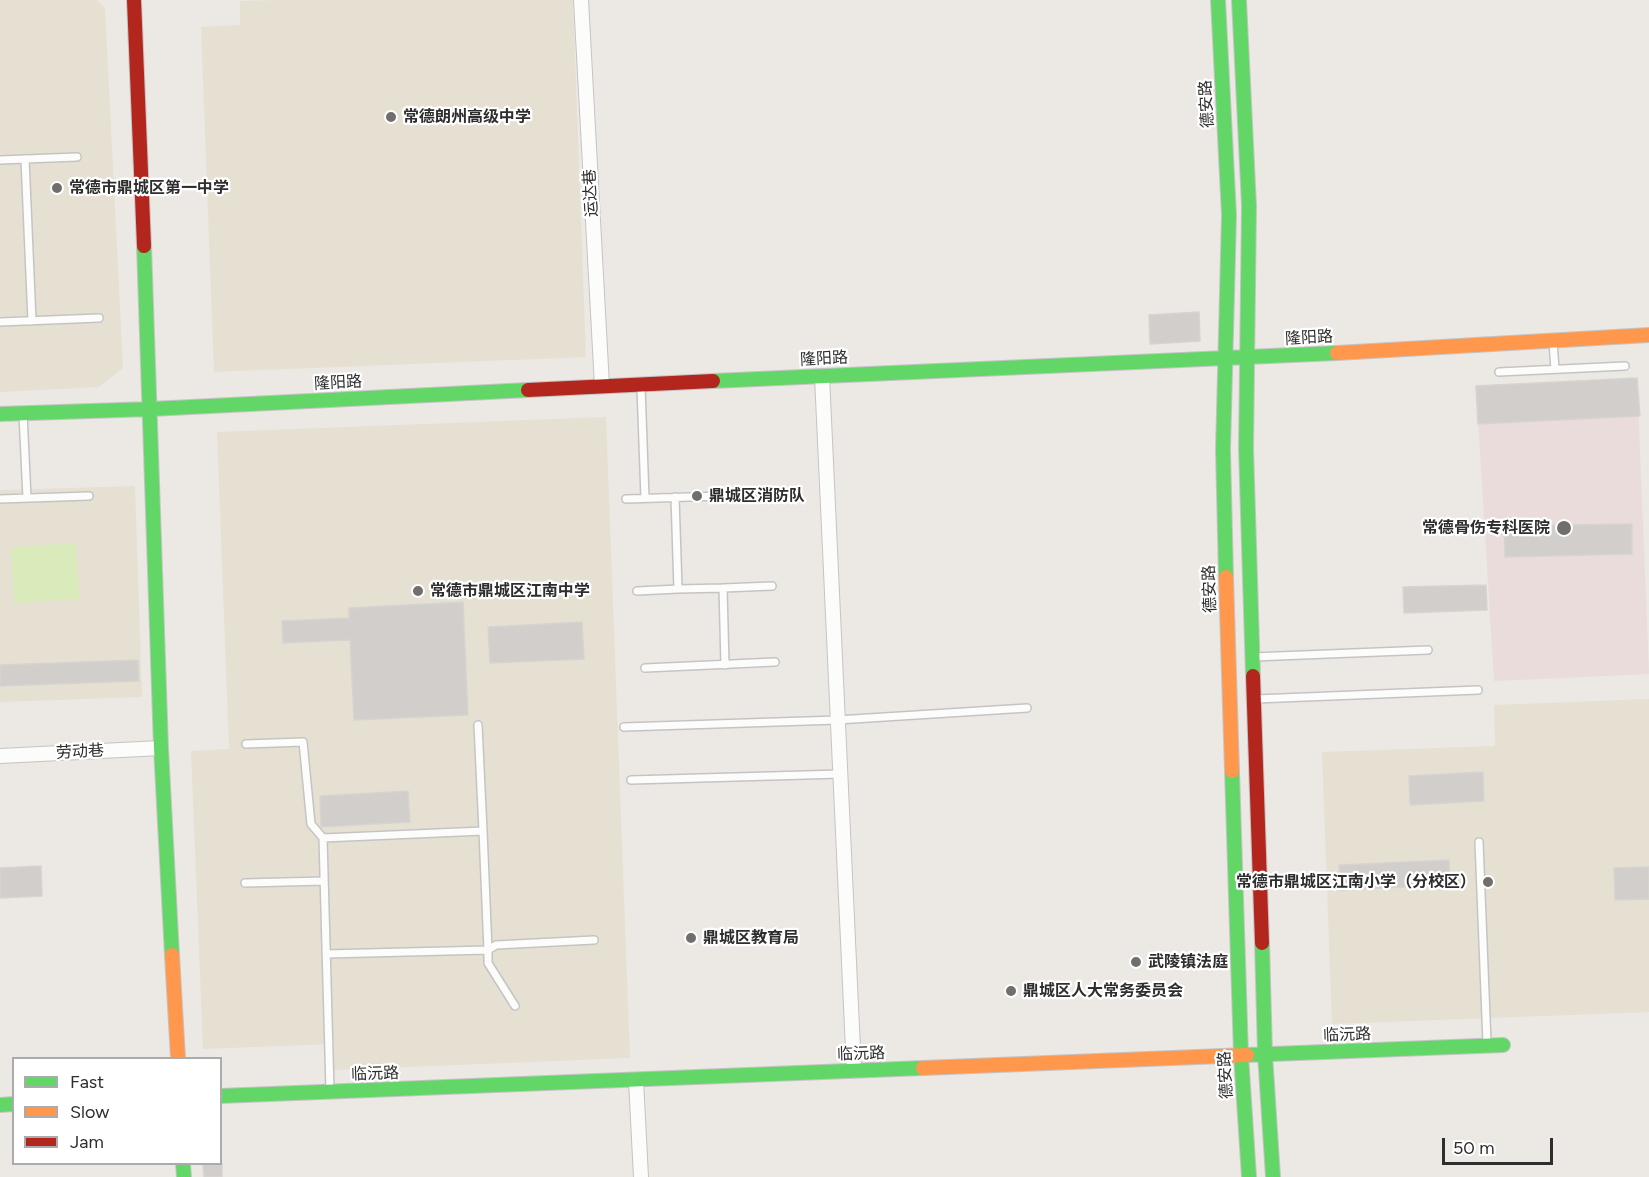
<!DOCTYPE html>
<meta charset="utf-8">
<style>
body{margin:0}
#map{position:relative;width:1649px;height:1177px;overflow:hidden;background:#ece8e4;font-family:Figtree,sans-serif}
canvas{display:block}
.legend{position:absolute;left:12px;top:1057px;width:210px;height:108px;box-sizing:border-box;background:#fff;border:2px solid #ababab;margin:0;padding:8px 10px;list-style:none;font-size:18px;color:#2e2e2e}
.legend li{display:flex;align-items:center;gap:12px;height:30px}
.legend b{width:30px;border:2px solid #ababab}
.scale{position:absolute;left:1442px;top:1138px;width:111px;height:27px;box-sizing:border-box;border:3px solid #2e2e2e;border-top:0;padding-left:8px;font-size:18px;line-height:21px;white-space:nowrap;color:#2e2e2e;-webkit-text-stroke:4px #fff;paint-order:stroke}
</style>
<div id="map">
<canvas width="1649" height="1177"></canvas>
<ul class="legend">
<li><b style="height:8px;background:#63d668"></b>Fast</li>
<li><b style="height:8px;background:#ff974d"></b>Slow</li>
<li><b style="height:8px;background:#b3261e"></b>Jam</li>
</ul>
<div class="scale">50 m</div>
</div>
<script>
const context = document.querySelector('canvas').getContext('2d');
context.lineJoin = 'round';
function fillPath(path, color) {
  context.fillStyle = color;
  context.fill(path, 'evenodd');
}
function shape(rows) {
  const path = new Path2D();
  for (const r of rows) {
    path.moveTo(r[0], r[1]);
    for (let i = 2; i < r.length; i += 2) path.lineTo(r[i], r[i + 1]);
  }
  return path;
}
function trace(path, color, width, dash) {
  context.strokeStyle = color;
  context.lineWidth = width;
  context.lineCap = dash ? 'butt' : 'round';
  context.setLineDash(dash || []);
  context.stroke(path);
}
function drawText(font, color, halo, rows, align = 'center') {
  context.font = font + ' Figtree,"Noto Sans SC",sans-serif';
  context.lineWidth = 4.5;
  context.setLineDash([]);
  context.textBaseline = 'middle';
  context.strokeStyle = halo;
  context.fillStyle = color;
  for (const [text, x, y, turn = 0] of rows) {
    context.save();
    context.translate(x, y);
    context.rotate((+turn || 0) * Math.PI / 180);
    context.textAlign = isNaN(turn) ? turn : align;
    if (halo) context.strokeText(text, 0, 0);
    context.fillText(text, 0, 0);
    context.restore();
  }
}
const education = shape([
 [0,0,97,0,105,8,123,368,99,387,0,392],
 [276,0,573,0,586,357,214,372,201,27,240,25,240,1],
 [606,417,630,1058,332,1070,331,1044,203,1049,191,751,229,749,217,432],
 [135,486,142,697,0,702,0,490],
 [1649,699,1649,1012,1332,1024,1322,752,1495,746,1494,705]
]);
const medical = shape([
 [1637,378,1649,674,1494,681,1476,386]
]);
const pitch = shape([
 [76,543,79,599,14,603,11,547]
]);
const building = shape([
 [1199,312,1200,341,1150,344,1149,315,1199,312],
 [1637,378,1640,416,1478,424,1476,386,1637,378],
 [1632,524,1632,554,1505,557,1504,526,1632,524],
 [1486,585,1487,610,1404,613,1403,587,1486,585],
 [463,602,468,715,354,720,350,640,283,643,282,621,349,618,349,608,463,602],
 [582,622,584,659,490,663,488,627,582,622],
 [138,660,139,681,0,686,0,665,138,660],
 [1483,772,1484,801,1410,805,1409,776,1483,772],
 [408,791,410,822,321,827,320,796,408,791],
 [1449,860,1450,885,1340,890,1339,865,1449,860],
 [41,866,42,896,0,898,0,868,41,866],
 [1649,867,1649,899,1615,900,1614,868,1649,867],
 [203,1164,222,1164,222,1177,204,1177,203,1164]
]);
const lane = shape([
 [25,159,32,321],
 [0,160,77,157],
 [0,322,99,318],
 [1553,342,1555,369],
 [1499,372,1625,366],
 [641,387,645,498],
 [23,414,27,498],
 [675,497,678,589,723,588,725,665],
 [0,499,89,496],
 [626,499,752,495],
 [723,588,772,586],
 [637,591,678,589],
 [1253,657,1428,650],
 [645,668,775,662],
 [1256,699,1478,690],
 [478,725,483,831],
 [624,727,837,720,1027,708],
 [246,744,303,742,311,824,323,838,330,1090],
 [631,780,840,774],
 [323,838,483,831,488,950,326,954],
 [1479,842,1487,1043],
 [245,883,324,881],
 [515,1006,488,963,488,950,496,945,594,940]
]);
const street = shape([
 [581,0,602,386],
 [822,376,854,1071],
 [0,756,161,748],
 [636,1080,641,1177]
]);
const fast = shape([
 [1218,0,1229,215,1223,450,1226,577],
 [1239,0,1249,206,1246,448,1253,676],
 [144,246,161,748,172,955],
 [713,381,1337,353],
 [0,414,151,409,528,390],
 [1232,771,1241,1055,1249,1177],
 [1262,943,1265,1054,1273,1177],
 [1247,1055,1503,1045],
 [220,1096,923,1068],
 [0,1105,14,1104],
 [183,1164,184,1177]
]);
const slow = shape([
 [1337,353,1649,335],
 [1226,577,1232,771],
 [172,955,178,1058],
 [923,1068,1247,1055]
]);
const jam = shape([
 [134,0,144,246],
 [528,390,713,381],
 [1253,676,1262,943]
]);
const markers = [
 [391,117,6,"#706f6e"],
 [57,188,6,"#706f6e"],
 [697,496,6,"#706f6e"],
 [1564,528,8,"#706f6e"],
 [418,591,6,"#706f6e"],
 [1488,882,6,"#706f6e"],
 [691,938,6,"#706f6e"],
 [1136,962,6,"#706f6e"],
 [1011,991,6,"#706f6e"]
];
const streetNames = [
 ["德安路",1207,104,-93],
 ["运达巷",591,193,-93],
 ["隆阳路",1309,338,-3],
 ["隆阳路",824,359,-3],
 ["隆阳路",338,383,-3],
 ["德安路",1210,589,-92],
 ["劳动巷",80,752,-3],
 ["临沅路",1347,1035,-2],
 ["临沅路",861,1054,-2],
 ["临沅路",375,1074,-2],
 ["德安路",1226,1075,-93]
];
const poiNames = [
 ["常德朗州高级中学",403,117],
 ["常德市鼎城区第一中学",69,188],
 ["鼎城区消防队",709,496],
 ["常德骨伤专科医院",1550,528,"right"],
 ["常德市鼎城区江南中学",430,591],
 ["常德市鼎城区江南小学（分校区）",1476,882,"right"],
 ["鼎城区教育局",703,938],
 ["武陵镇法庭",1148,962],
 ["鼎城区人大常务委员会",1023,991]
];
fillPath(education, '#e6e0d3');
fillPath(medical, '#e9dcdb');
fillPath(pitch, '#d9eabb');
fillPath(building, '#d1cecb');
trace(building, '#d7d4d0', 1.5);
trace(lane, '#c5c4c5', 10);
trace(street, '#c5c4c5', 16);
trace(fast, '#c5c4c5', 16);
trace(slow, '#c5c4c5', 16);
trace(jam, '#c5c4c5', 16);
trace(lane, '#fcfcfb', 7);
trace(street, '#fcfcfb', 14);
trace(fast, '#63d668', 14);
trace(slow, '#ff974d', 14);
trace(jam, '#b3261e', 14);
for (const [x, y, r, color] of markers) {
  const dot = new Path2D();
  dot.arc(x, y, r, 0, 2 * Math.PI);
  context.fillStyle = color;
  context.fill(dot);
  trace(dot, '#fff', 2);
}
drawText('16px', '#2e2e2e', '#fff', streetNames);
drawText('bold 16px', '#2e2e2e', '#fff', poiNames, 'left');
</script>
